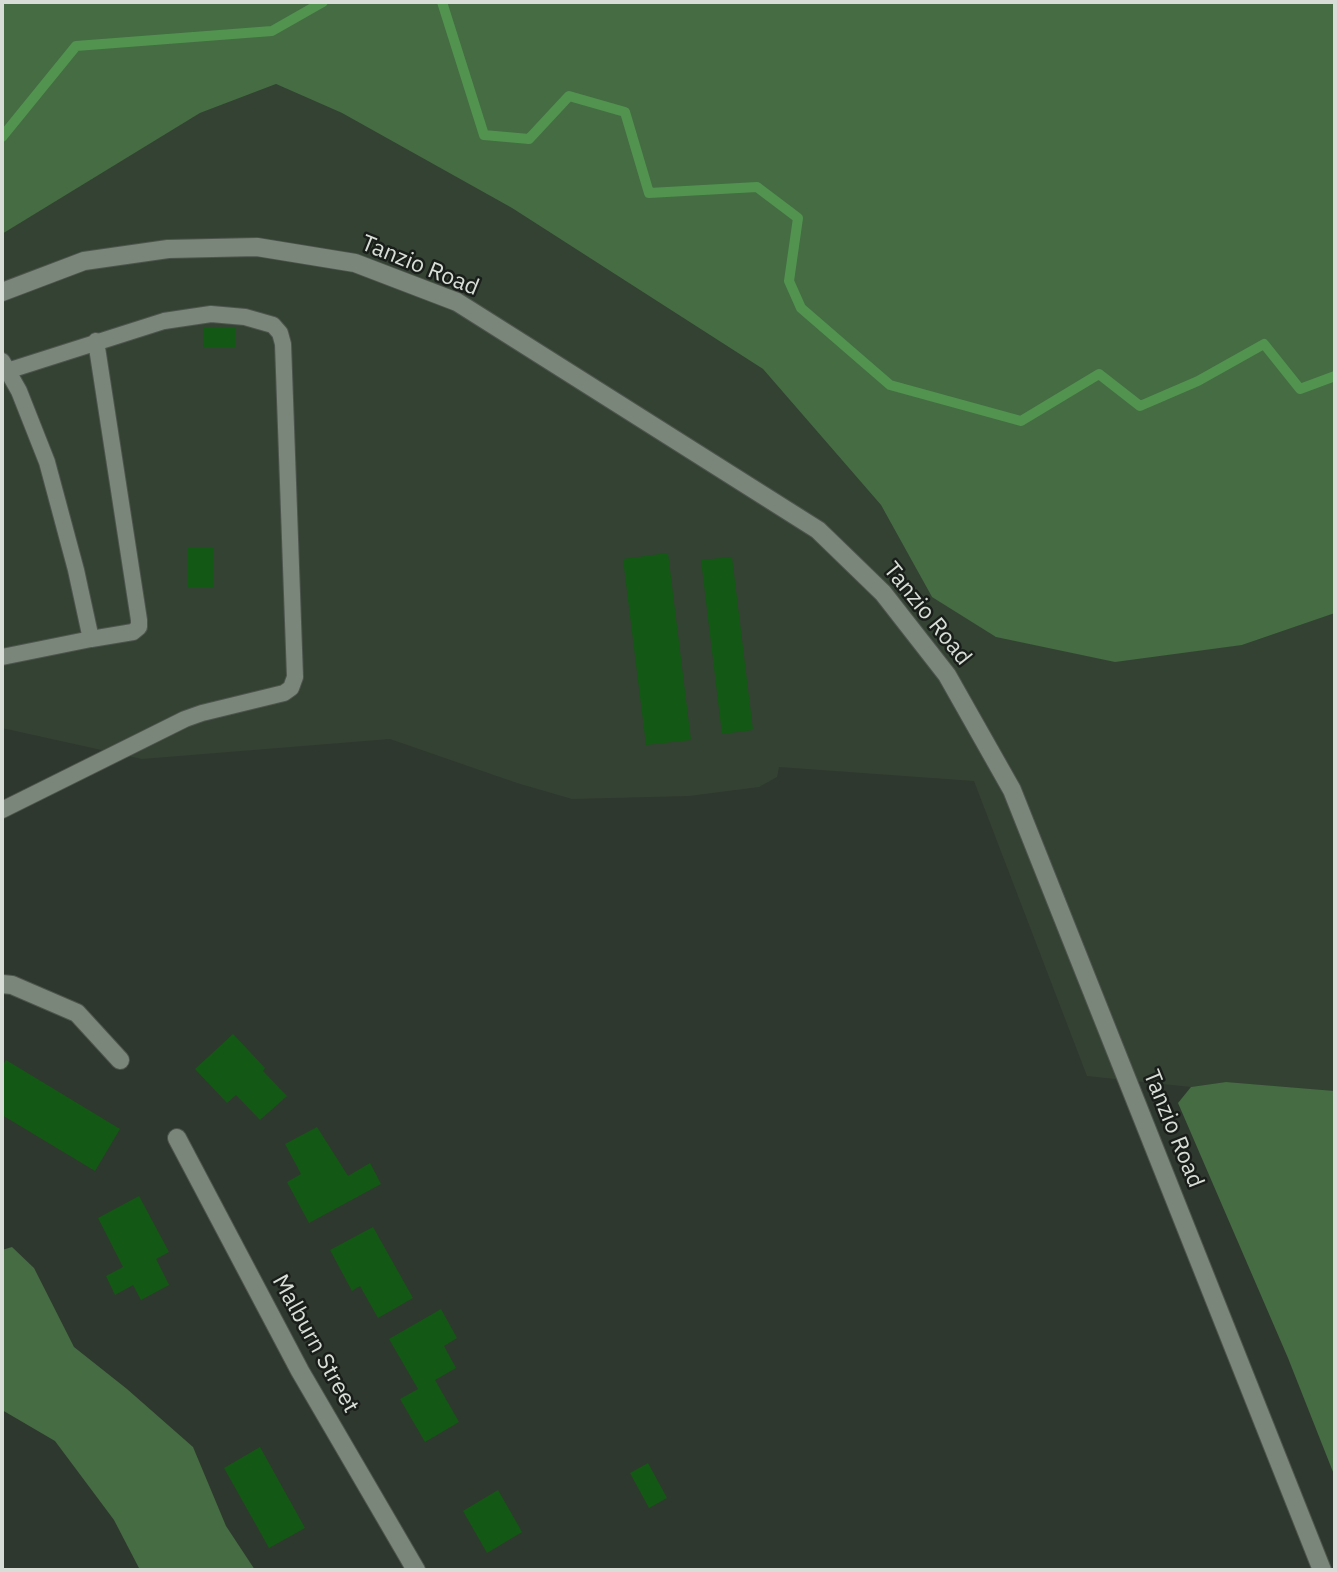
<!DOCTYPE html>
<style>
body{margin:0}
#map{position:relative;width:1337px;height:1572px;overflow:hidden;background:#2f382e;font-family:"IBM Plex Sans",sans-serif}
canvas{display:block}
.frame{position:absolute;inset:0;border:4px solid #d8ded7;pointer-events:none}
</style>
<div id="map">
<canvas width="1337" height="1572"></canvas>
<div class="frame"></div>
</div>
<script>
const context = document.querySelector('canvas').getContext('2d');
context.lineJoin = 'round';
function fillPath(path, color) {
  context.fillStyle = color;
  context.fill(path, 'evenodd');
}
function shape(rows) {
  const path = new Path2D();
  for (const r of rows) {
    path.moveTo(r[0], r[1]);
    for (let i = 2; i < r.length; i += 2) path.lineTo(r[i], r[i + 1]);
  }
  return path;
}
function trace(path, color, width, dash) {
  context.strokeStyle = color;
  context.lineWidth = width;
  context.lineCap = dash ? 'butt' : 'round';
  context.setLineDash(dash || []);
  context.stroke(path);
}
function drawText(font, color, halo, rows, align = 'center') {
  context.font = font + ' "IBM Plex Sans",sans-serif';
  context.lineWidth = 5;
  context.setLineDash([]);
  context.textBaseline = 'middle';
  context.strokeStyle = halo;
  context.fillStyle = color;
  for (const [text, x, y, turn = 0] of rows) {
    context.save();
    context.translate(x, y);
    context.rotate((+turn || 0) * Math.PI / 180);
    context.textAlign = isNaN(turn) ? turn : align;
    if (halo) context.strokeText(text, 0, 0);
    context.fillText(text, 0, 0);
    context.restore();
  }
}
const built = shape([
 [276,84,342,113,512,208,763,369,881,505,932,597,1242,645,1335,613,1335,1091,1226,1082,1191,1087,1087,1076,974,781,779,767,777,777,759,787,689,796,572,799,517,783,390,739,142,759,2,728,2,234,200,113]
]);
const green = shape([
 [2,2,1335,2,1335,613,1242,645,1115,662,996,637,932,597,881,505,763,369,512,208,342,113,276,84,200,113,2,234],
 [1226,1082,1335,1091,1335,1477,1288,1358,1178,1103,1191,1087],
 [12,1247,34,1268,74,1347,127,1389,193,1447,226,1526,255,1570,140,1570,114,1520,55,1441,2,1410,2,1250]
]);
const stream = shape([
 [442,2,484,135,529,139,569,96,625,112,649,193,757,187,798,218,789,281,801,308,890,385,1021,421,1099,374,1140,406,1198,381,1264,344,1300,389,1335,376],
 [2,137,76,46,272,31,323,2]
]);
const building = shape([
 [204,327,235,327,235,348,203,348],
 [188,548,214,548,214,587,188,587],
 [668,553,691,740,646,745,623,559],
 [732,557,753,730,722,734,701,560],
 [233,1034,265,1068,263,1071,287,1096,260,1120,236,1095,227,1103,195,1069],
 [6,1060,120,1129,95,1171,2,1115,2,1067],
 [317,1127,348,1176,370,1163,381,1184,309,1223,287,1182,301,1174,285,1144],
 [139,1196,169,1252,156,1259,169,1285,141,1300,133,1285,115,1295,106,1276,123,1267,98,1218],
 [373,1227,413,1298,378,1318,360,1286,352,1291,330,1250],
 [441,1309,457,1338,444,1346,456,1368,435,1380,459,1422,425,1442,400,1399,418,1389,389,1339],
 [260,1447,305,1528,269,1548,224,1468],
 [648,1463,667,1498,649,1508,630,1473],
 [498,1490,522,1532,487,1553,463,1511]
]);
const lane = shape([
 [2,361,19,391,47,462,76,570,91,639,2,657],
 [91,639,133,632,139,627,139,620,96,341],
 [2,810,185,719,202,713,284,693,291,688,295,677,283,344,280,333,273,325,245,317,211,314,164,321,7,371]
]);
const street = shape([
 [2,292,84,261,168,249,257,247,355,263,457,302,818,530,883,593,947,675,1012,790,1322,1570],
 [2,984,12,985,77,1013,120,1060],
 [177,1138,300,1371,416,1570]
]);
const streetNames = [
 ["Tanzio Road",420,266,22],
 ["Tanzio Road",927,614,51],
 ["Tanzio Road",1173,1129,68],
 ["Malburn Street",315,1344,61]
];
fillPath(built, '#344233');
fillPath(green, '#456c42');
trace(stream, '#529350', 10);
fillPath(building, '#145815');
trace(lane, '#4d554c', 18);
trace(street, '#4d554c', 20);
trace(lane, '#7b867a', 16);
trace(street, '#7b867a', 18);
drawText('23px', '#d8ded7', '#1a1e1a', streetNames);
</script>
